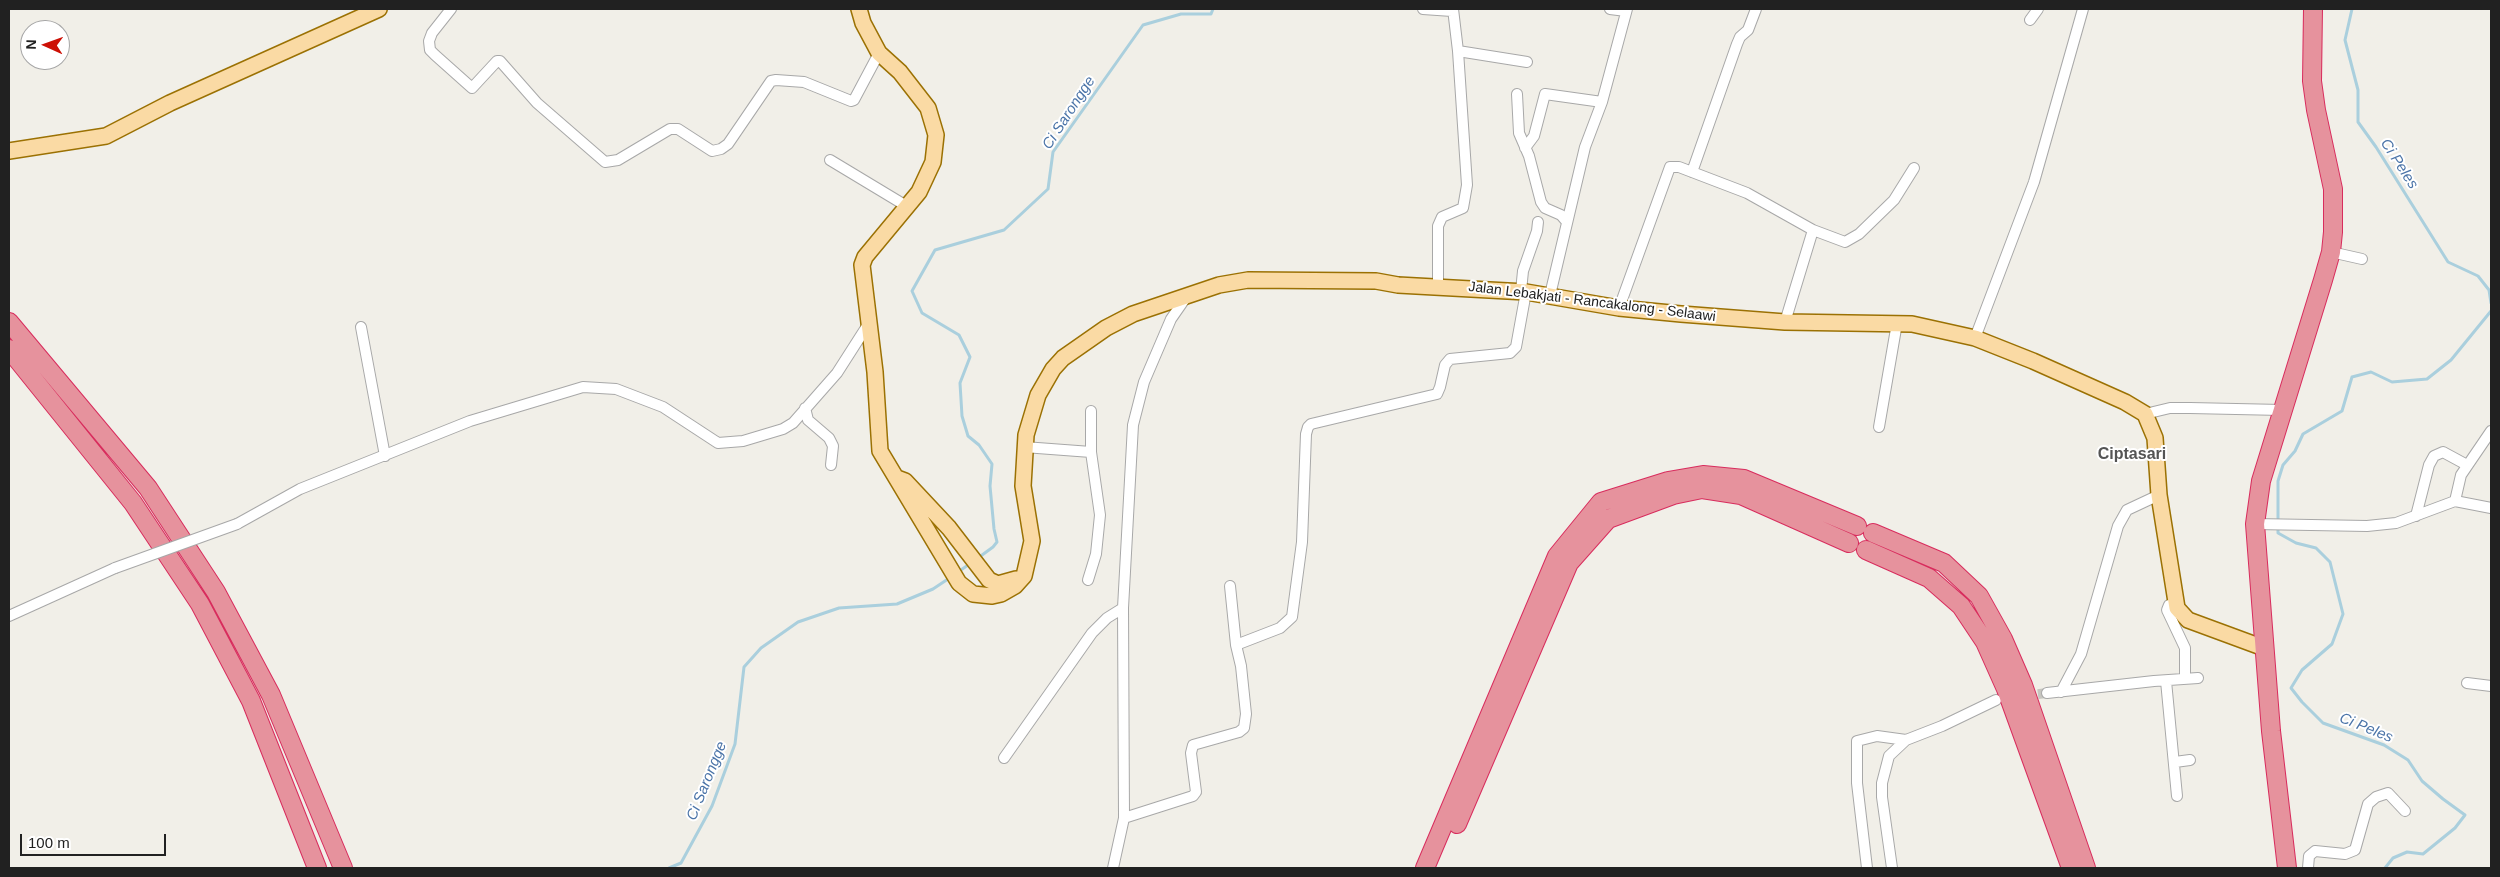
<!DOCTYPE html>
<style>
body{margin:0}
#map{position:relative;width:2500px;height:877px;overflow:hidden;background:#f1efe8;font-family:Helvetica,sans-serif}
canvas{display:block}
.frame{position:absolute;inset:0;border:10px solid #212121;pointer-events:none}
.north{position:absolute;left:20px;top:20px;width:50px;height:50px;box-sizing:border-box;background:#fff;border:1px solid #a6a6a6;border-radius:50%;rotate:272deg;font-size:14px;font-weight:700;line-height:20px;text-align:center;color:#212121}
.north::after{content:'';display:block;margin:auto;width:18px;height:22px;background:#cd1005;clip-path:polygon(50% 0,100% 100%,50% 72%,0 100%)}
.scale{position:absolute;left:20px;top:834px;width:146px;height:22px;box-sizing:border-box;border:2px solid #212121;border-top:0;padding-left:6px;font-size:15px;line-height:18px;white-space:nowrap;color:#212121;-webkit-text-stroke:4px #fff;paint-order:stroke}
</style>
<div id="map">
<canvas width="2500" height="877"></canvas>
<div class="frame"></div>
<div class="north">N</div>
<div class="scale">100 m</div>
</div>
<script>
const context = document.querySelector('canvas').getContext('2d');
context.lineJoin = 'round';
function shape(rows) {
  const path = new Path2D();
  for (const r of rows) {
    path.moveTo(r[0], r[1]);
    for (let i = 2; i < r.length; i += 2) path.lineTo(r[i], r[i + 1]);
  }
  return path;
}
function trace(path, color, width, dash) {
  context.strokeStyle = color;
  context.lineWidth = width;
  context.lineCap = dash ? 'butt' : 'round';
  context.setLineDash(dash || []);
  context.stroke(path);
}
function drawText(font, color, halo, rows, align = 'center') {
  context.font = font + ' Helvetica,sans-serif';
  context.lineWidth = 4;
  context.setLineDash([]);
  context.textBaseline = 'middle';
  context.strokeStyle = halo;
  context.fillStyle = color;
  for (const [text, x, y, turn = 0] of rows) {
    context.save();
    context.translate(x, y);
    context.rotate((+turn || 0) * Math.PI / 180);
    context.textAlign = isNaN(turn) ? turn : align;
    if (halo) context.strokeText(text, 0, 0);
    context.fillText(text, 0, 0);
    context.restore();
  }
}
const stream = shape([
 [2352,9,2345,40,2358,90,2358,122,2376,147,2448,262,2478,276,2489,290,2491,303],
 [978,558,993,547,997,542,994,529,990,486,992,464,979,445,968,436,962,416,960,383,970,357,959,335,922,313,912,291,935,250,1004,230,1048,189,1053,152,1143,25,1181,14,1211,14,1213,9],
 [958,572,971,563],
 [669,868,681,863,712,806,735,744,744,667,761,648,798,622,839,608,897,604,933,589,951,577],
 [2385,868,2393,858,2407,852,2423,854,2455,828,2465,815,2443,799,2422,781,2408,760,2384,745,2323,723,2302,702,2291,688,2302,670,2332,644,2343,614,2330,562,2316,548,2296,543,2278,533,2278,481,2283,465,2295,451,2303,434,2342,411,2352,377,2371,372,2392,382,2427,379,2451,360,2491,311]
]);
const streetTunnel = shape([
 [2023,696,2047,693]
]);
const street = shape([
 [451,9,432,33,429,41,430,50,435,55,472,88,497,61,500,61,537,103,605,162,618,160,670,129,678,129,712,151,721,149,728,144,771,81,776,80,804,82,851,101,854,100,879,53],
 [1423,9,1452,11],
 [1610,9,1626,11],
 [2030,20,2038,9],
 [1458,51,1527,62],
 [1517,94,1519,133,1529,156,1541,202,1545,208,1561,215,1567,222],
 [1525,148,1534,136,1545,94,1602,102],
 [830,160,908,207],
 [1692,172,1737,44,1740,37,1748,30,1756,9],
 [2331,252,2362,259],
 [1438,286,1438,226,1442,217,1463,208,1467,185,1458,51,1453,9],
 [1521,291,1523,271,1537,231,1538,222],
 [1550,295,1585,147,1602,102,1627,9],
 [1619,308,1670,167,1679,167,1747,193,1813,230,1845,242,1859,234,1894,200,1914,168],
 [1785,322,1813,230],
 [361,327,385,456],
 [1975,338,2034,182,2083,9],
 [805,408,808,420,829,438,833,446,831,465],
 [2145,414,2170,408,2190,408,2282,410],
 [1879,427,1897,323],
 [1024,447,1091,452],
 [2455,501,2461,475,2491,431],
 [2416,516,2429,465,2434,456,2443,452,2467,465],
 [237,524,300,489,470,421,583,387,616,389,663,407,718,443,743,441,783,429,793,423,837,373,869,323],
 [2255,524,2367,526,2396,523,2455,501,2491,508],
 [1088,580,1096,554,1100,515,1091,452,1091,411],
 [1230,586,1236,645],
 [2176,602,2169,605,2167,610,2185,648,2185,679],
 [9,616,115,568],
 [2166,681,2177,796],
 [2467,683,2491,686],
 [2061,692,2081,654,2118,526,2127,510,2159,495],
 [2047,693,2154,681,2198,678],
 [1004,758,1092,633,1107,618,1123,608],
 [2175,762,2190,760],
 [1124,818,1193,796,1196,792,1191,753,1193,745,1239,732,1244,728,1246,714,1241,666,1236,645,1280,628,1292,617,1302,542,1306,434,1308,427,1311,424,1437,394,1440,387,1445,365,1450,359,1510,353,1516,347,1526,292],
 [1113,868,1124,818,1123,608,1133,425,1144,382,1171,319,1187,296],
 [1867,868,1857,783,1857,741,1877,736,1906,740,1942,726,1996,700],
 [1892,868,1882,797,1882,783,1889,756,1906,740],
 [2308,868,2309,856,2315,851,2345,854,2355,850,2368,804,2376,797,2388,793,2405,811]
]);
const primary = shape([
 [859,9,863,23,879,53,900,72,928,108,936,135,933,162,919,192,865,257,862,265,875,372,880,451,959,583,973,594,992,596,1001,594,1015,586,1024,576,1032,541,1023,486,1026,435,1038,395,1053,369,1063,358,1106,328,1133,314,1219,285,1248,280,1376,281,1398,285,1526,292,1619,308,1681,314,1785,322,1912,324,1975,338,2033,361,2125,402,2145,414,2155,438,2159,495,2177,608,2188,620,2264,648],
 [9,151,106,136,170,103,379,9],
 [897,478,905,481,949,528,989,580,998,584,1016,579]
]);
const highway = shape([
 [9,322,148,488,216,592,271,695,343,868],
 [9,349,133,503,200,604,251,701,317,868],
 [1873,533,1944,563,1979,596,2003,639,2023,685,2086,868],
 [1866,550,1929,578,1961,606,1985,642,2006,689,2071,868],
 [1457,824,1569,563,1608,519,1673,495,1702,489,1741,495,1849,543],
 [1425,868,1557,556,1601,502,1668,481,1703,475,1744,479,1857,526],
 [2287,868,2271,731,2255,524,2261,481,2323,280,2331,252,2333,232,2333,189,2316,110,2312,81,2313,9]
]);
const streetBridge = shape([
 [115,568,237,524]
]);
const streetNames = [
 ["Jalan Lebakjati - Rancakalong - Selaawi",1592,302,7]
];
const waterNames = [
 ["Ci Sarongge",1069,113,-57],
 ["Ci Peles",2399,164,57],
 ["Ci Peles",2366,728,22],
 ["Ci Sarongge",707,781,-68]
];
const quarterNames = [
 ["Ciptasari",2132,455]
];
trace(stream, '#aacfdd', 3);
trace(streetTunnel, '#c7c6c0', 10, [10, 5]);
trace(street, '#a8a8a8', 12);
trace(primary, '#9b7103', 18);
trace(highway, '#d82c5d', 20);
trace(street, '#fff', 10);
trace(primary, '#fadaa4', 15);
trace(highway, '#e6929d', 18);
trace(streetBridge, '#a8a8a8', 12, []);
trace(streetBridge, '#fff', 10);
drawText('14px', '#212121', '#fff', streetNames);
drawText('italic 15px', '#4b74a8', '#fff', waterNames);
drawText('bold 16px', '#545454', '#fff', quarterNames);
</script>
